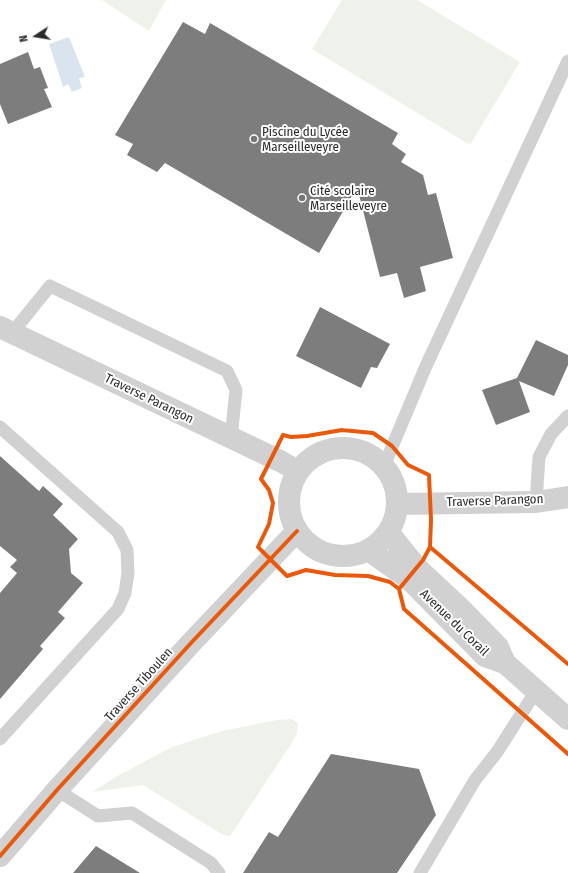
<!DOCTYPE html>
<meta charset="utf-8">
<style>
body{margin:0}
#map{position:relative;width:568px;height:873px;overflow:hidden;background:#fff;font-family:"Fira Sans Condensed",sans-serif}
canvas{display:block}
.north{position:absolute;left:16px;top:16px;width:40px;height:40px;-webkit-text-stroke:3px #fff;paint-order:stroke;rotate:258deg;font-size:11px;font-weight:700;line-height:16px;text-align:center;color:#2c2c2c}
.north::after{content:'';display:block;margin:auto;width:14px;height:18px;background:#2c2c2c;clip-path:polygon(50% 0,100% 100%,50% 72%,0 100%)}
</style>
<div id="map">
<canvas width="568" height="873"></canvas>
<div class="north">N</div>
</div>
<script>
const context = document.querySelector('canvas').getContext('2d');
context.lineJoin = 'round';
function fillPath(path, color) {
  context.fillStyle = color;
  context.fill(path, 'evenodd');
}
function shape(rows) {
  const path = new Path2D();
  for (const r of rows) {
    if (r.length === 3) {
      path.moveTo(r[0] + r[2], r[1]);
      path.arc(r[0], r[1], r[2], 0, 2 * Math.PI);
      continue;
    }
    path.moveTo(r[0], r[1]);
    for (let i = 2; i < r.length; i += 2) path.lineTo(r[i], r[i + 1]);
  }
  return path;
}
function trace(path, color, width, dash) {
  context.strokeStyle = color;
  context.lineWidth = width;
  context.lineCap = dash ? 'butt' : 'round';
  context.setLineDash(dash || []);
  context.stroke(path);
}
function drawText(font, color, halo, rows, align = 'center') {
  context.font = font + ' "Fira Sans Condensed",sans-serif';
  context.lineWidth = 4;
  context.setLineDash([]);
  context.textBaseline = 'middle';
  context.strokeStyle = halo;
  context.fillStyle = color;
  for (const [text, x, y, turn = 0] of rows) {
    context.save();
    context.translate(x, y);
    context.rotate((+turn || 0) * Math.PI / 180);
    context.textAlign = isNaN(turn) ? turn : align;
    if (halo) context.strokeText(text, 0, 0);
    context.fillText(text, 0, 0);
    context.restore();
  }
}
const green = shape([
 [102,0,166,0,149,31],
 [342,0,417,0,520,62,470,145,312,49],
 [292,719,298,724,297,733,291,744,230,836,223,835,143,785,92,792,119,775,172,747,222,731,277,720]
]);
const water = shape([
 [69,37,85,77,79,78,82,88,72,92,68,84,63,87,49,44]
]);
const building = shape([
 [183,22,205,34,210,23,398,133,392,144,406,154,401,162,423,175,428,195,436,193,453,258,420,267,426,291,404,298,397,273,380,277,357,187,319,253,165,163,157,172,127,155,133,144,115,135],
 [28,52,34,69,40,67,48,88,44,89,52,107,8,124,0,104,0,64],
 [320,307,390,344,377,368,371,367,361,388,296,356],
 [536,340,568,355,568,365,554,396,519,381,530,412,496,425,482,390,517,378],
 [0,456,39,491,43,486,63,504,53,515,78,539,69,549,71,573,83,583,58,612,65,618,40,646,43,649,0,699,0,593,17,573,10,567,17,560,0,546],
 [331,754,419,769,436,815,397,873,243,873,269,832,278,837],
 [96,846,140,873,73,873]
]);
const lane = shape([
 [12,333,50,286,227,371,236,390,231,438],
 [0,427,118,532,127,550,128,573,125,593,118,609,0,739],
 [384,466,426,366,568,61],
 [536,502,539,457,551,434,568,416],
 [57,790,98,816,132,813,211,863,219,873],
 [420,873,475,780,497,752,536,691]
]);
const street = shape([
 [0,327,280,461,298,471],
 [343,502,54],
 [397,504,536,502,568,497],
 [388,532,417,568,460,608,498,647,505,663],
 [368,550,408,578,485,656,505,663,568,719],
 [0,856,57,790,191,643,297,531]
]);
const cycleway = shape([
 [342,430,373,433,392,446,408,465,429,475,431,520,430,547,423,560,399,589,390,582,368,576,335,575,306,570,287,576,258,547,269,524,273,503,269,490,261,479,283,435,291,437,307,436,342,430],
 [430,547,568,664],
 [399,589,404,609,568,754],
 [0,856,57,790,191,643,297,531]
]);
const markers = [
 [254,139,4,"#767676"],
 [302,198,4,"#767676"]
];
const poiNames = [
 ["Piscine du Lycée",262,132],
 ["Marseilleveyre",262,147],
 ["Cité scolaire",310,191],
 ["Marseilleveyre",310,206]
];
const streetNames = [
 ["Traverse Parangon",149,399,26],
 ["Traverse Parangon",495,501,-2],
 ["Avenue du Corail",454,623,44],
 ["Traverse Tiboulen",139,685,-48]
];
fillPath(green, '#eef2eb');
fillPath(water, '#d9e4ee');
fillPath(building, '#7d7d7d');
trace(lane, '#d1d1d1', 13);
trace(street, '#d1d1d1', 22);
trace(cycleway, '#e8590c', 4);
for (const [x, y, r, color] of markers) {
  const dot = new Path2D();
  dot.arc(x, y, r, 0, 2 * Math.PI);
  context.fillStyle = color;
  context.fill(dot);
  trace(dot, '#fff', 1.5);
}
drawText('13px', '#2c2c2c', '#fff', poiNames, 'left');
drawText('13px', '#2c2c2c', '#fff', streetNames);
</script>
